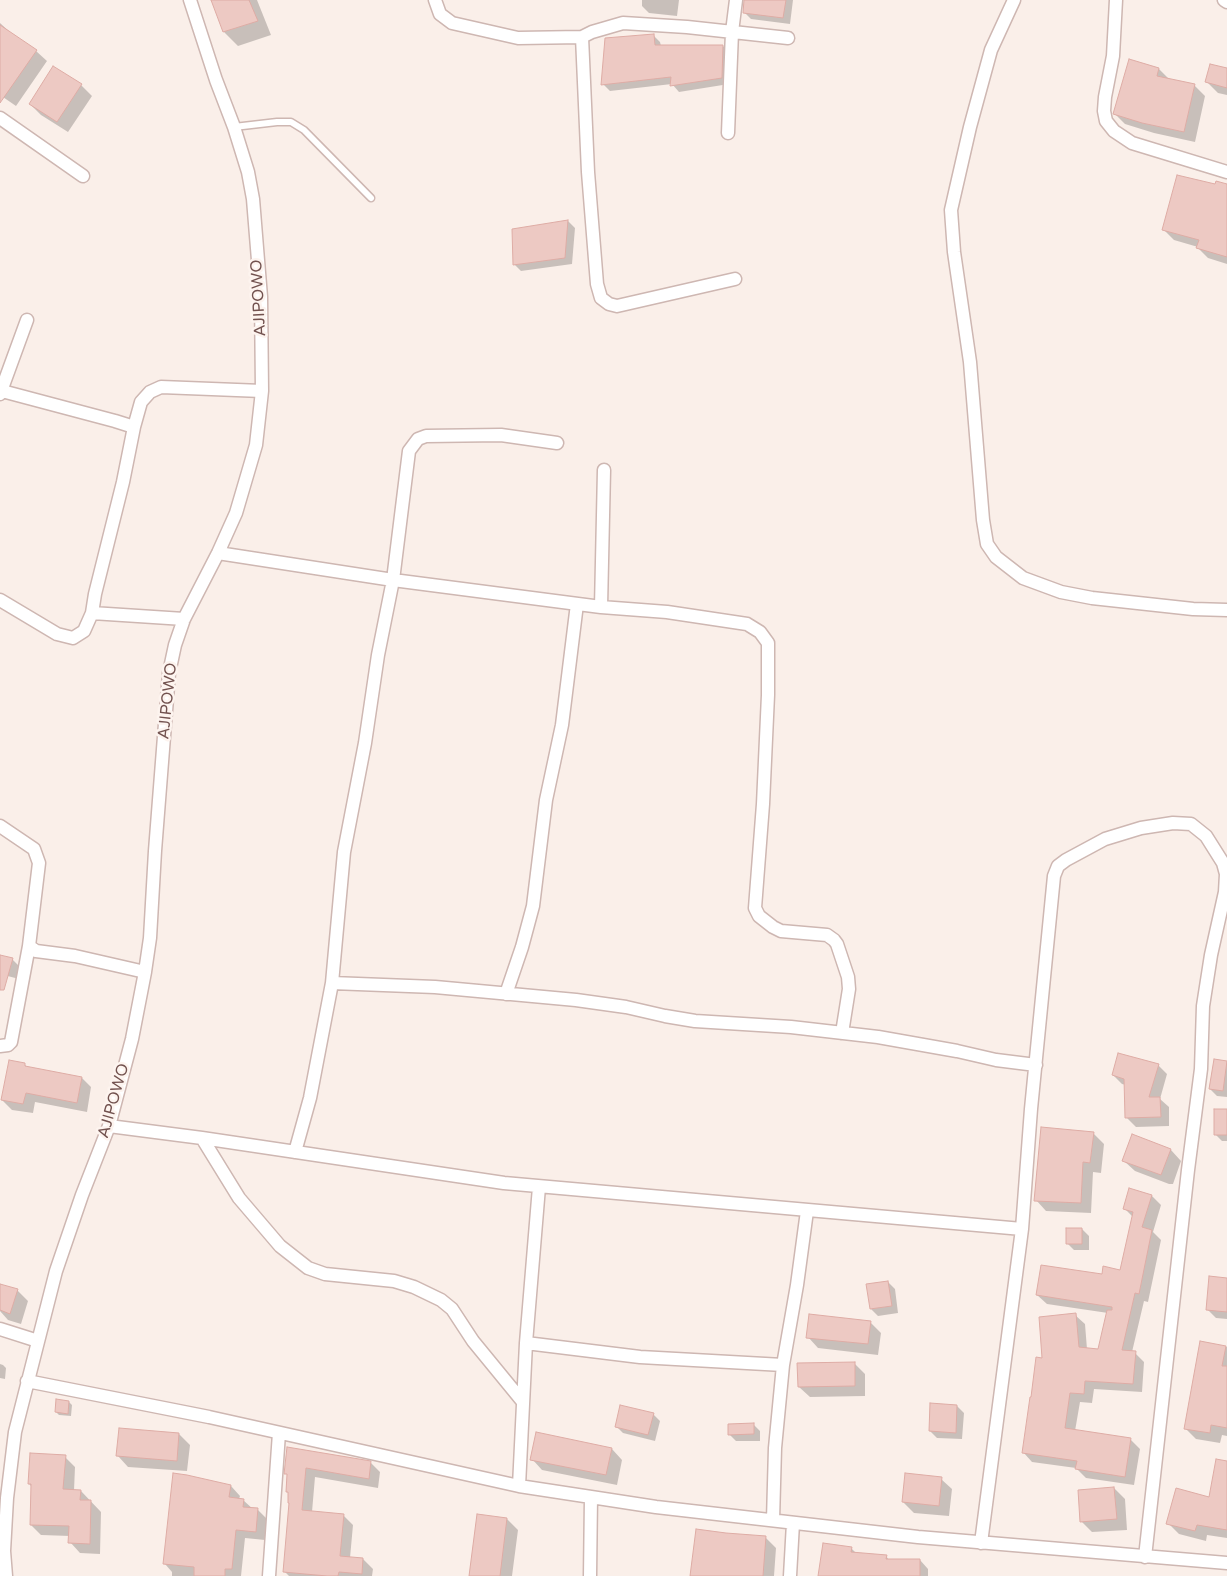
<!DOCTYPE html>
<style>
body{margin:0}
canvas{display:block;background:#faefe9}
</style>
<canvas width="1227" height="1576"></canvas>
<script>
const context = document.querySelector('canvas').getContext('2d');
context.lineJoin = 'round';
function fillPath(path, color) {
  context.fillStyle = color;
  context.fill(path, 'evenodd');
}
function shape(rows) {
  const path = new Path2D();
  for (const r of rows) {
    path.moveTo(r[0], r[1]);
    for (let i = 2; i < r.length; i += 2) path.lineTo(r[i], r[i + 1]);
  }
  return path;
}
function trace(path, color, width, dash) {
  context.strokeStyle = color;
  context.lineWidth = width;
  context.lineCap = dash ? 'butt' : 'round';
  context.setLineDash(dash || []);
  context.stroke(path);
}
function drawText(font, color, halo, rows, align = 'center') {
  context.font = font + ' "Varela Round",sans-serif';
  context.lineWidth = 5;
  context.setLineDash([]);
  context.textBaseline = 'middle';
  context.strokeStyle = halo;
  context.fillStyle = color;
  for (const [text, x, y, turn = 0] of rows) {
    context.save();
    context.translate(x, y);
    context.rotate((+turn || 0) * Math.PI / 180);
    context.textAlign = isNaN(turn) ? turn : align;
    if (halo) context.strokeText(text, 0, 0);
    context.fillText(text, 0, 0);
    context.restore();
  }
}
const shadow = shape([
 [212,0,257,0,271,35,238,46,224,32],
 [642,0,679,0,677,16,649,13,642,6],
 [745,0,793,0,790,24,751,19,744,12],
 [0,23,14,36,36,51,47,61,16,106,0,95],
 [653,35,660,42,661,46,723,46,730,53,729,84,679,92,672,84,610,91,603,84],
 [1159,69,1170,80,1194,85,1205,96,1195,142,1154,133,1125,124,1114,113],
 [1227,69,1227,95,1218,93,1207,82],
 [81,85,92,96,68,132,41,115,30,104],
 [1227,185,1227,264,1208,258,1198,248,1198,247,1174,240,1164,230,1216,186],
 [568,221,575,228,572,264,521,271,514,264],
 [0,958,12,959,22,969,19,979,0,974],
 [1215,1060,1227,1062,1227,1097,1217,1096,1210,1089],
 [25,1065,28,1068,82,1078,91,1087,87,1112,35,1102,33,1113,12,1110,2,1100],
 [1158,1065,1167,1074,1160,1099,1169,1107,1169,1126,1136,1127,1127,1118,1126,1085,1122,1084,1113,1075],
 [1227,1110,1227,1141,1222,1141,1215,1134],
 [1093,1133,1104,1144,1101,1173,1093,1172,1091,1213,1046,1211,1036,1200],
 [1171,1150,1181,1161,1173,1184,1169,1184,1135,1171,1124,1161],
 [1152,1196,1161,1205,1153,1232,1161,1240,1148,1302,1144,1301,1132,1352,1135,1353,1144,1362,1142,1392,1094,1389,1092,1403,1080,1402,1075,1431,1130,1439,1140,1449,1134,1485,1086,1478,1076,1468,1032,1462,1023,1452,1044,1360,1075,1315,1085,1324,1087,1349,1099,1350,1108,1313,1047,1304,1037,1295,1121,1271,1133,1217,1124,1208],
 [1082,1229,1089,1236,1089,1250,1074,1250,1067,1243],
 [1227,1280,1227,1319,1216,1318,1207,1309],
 [888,1282,895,1289,898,1313,878,1316,871,1309],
 [17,1290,28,1301,21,1324,8,1320,0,1311,0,1292],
 [870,1322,881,1333,878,1355,818,1348,808,1337],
 [1201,1342,1227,1347,1227,1436,1222,1435,1220,1443,1196,1439,1185,1428],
 [854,1363,865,1374,865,1396,810,1397,799,1387],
 [0,1364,3,1365,6,1368,5,1379,0,1378],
 [69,1402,72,1405,71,1416,59,1415,56,1412],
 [957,1406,964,1413,962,1439,937,1438,930,1431],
 [653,1414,660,1421,655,1441,623,1433,616,1426],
 [753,1424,760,1431,760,1441,736,1441,729,1434],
 [179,1434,190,1445,187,1471,128,1467,118,1456],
 [288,1448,371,1463,380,1472,378,1488,315,1477,312,1512,343,1515,353,1525,350,1558,363,1559,373,1569,372,1576,289,1576,285,1572,290,1494,287,1492,288,1476,286,1473],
 [612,1449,622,1460,617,1485,542,1470,532,1459],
 [65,1457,75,1467,74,1491,81,1491,101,1512,100,1554,80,1553,70,1542,70,1536,41,1535,31,1525,32,1487,29,1484],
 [1227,1462,1227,1538,1207,1535,1206,1541,1179,1534,1168,1523,1210,1498],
 [187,1476,231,1486,240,1496,239,1499,243,1500,253,1509,258,1510,267,1519,265,1540,245,1538,241,1576,172,1576,172,1572,165,1564],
 [941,1479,952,1489,949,1516,914,1513,903,1502],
 [1114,1488,1125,1499,1127,1530,1092,1532,1081,1521],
 [507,1519,518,1530,512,1576,470,1576],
 [765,1537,776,1548,774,1576,691,1576],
 [851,1548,857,1554,886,1556,889,1560,920,1560,928,1569,928,1576,819,1576]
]);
const building = shape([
 [211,0,249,0,258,21,223,32,211,0],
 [744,0,786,0,783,18,743,13,744,0],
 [0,25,37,50,0,103,0,25],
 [654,34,655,45,723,45,722,78,670,86,671,77,601,85,605,38,654,34],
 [1129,59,1159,68,1157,76,1195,84,1184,132,1142,123,1113,114,1129,59],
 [1210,64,1227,68,1227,88,1205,82,1210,64],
 [53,66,82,84,57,122,29,104,53,66],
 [1177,175,1215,184,1216,181,1227,184,1227,257,1196,248,1199,240,1162,230,1177,175],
 [568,220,565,258,513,265,512,229,568,220],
 [0,955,13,958,4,990,0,990,0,955],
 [1118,1053,1159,1064,1149,1097,1160,1097,1161,1117,1125,1118,1124,1079,1112,1075,1118,1053],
 [1214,1059,1227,1061,1223,1091,1209,1089,1214,1059],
 [9,1060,25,1063,25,1066,82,1077,77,1103,26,1093,23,1104,1,1100,9,1060],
 [1214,1109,1227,1109,1227,1135,1214,1135,1214,1109],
 [1041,1127,1094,1132,1090,1163,1083,1162,1081,1203,1034,1201,1041,1127],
 [1132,1134,1171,1149,1161,1175,1122,1161,1132,1134],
 [1129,1188,1152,1195,1142,1227,1152,1230,1139,1294,1135,1293,1122,1350,1136,1351,1133,1384,1085,1381,1084,1394,1070,1393,1065,1428,1131,1438,1125,1477,1075,1469,1077,1461,1022,1453,1030,1397,1031,1397,1036,1357,1042,1358,1039,1317,1076,1313,1079,1347,1098,1349,1107,1310,1112,1310,1112,1307,1036,1295,1041,1265,1102,1274,1103,1266,1120,1270,1133,1212,1123,1209,1129,1188],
 [1066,1228,1082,1228,1082,1244,1066,1244,1066,1228],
 [1209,1276,1227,1278,1227,1312,1206,1310,1209,1276],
 [888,1281,892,1306,870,1309,866,1284,888,1281],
 [0,1284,18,1289,10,1314,0,1310,0,1284],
 [809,1314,871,1321,868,1344,806,1338,809,1314],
 [1200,1341,1226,1346,1222,1366,1227,1366,1227,1428,1211,1425,1210,1433,1184,1429,1200,1341],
 [855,1362,855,1386,798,1387,797,1363,855,1362],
 [56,1399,69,1401,68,1414,55,1412,56,1399],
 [930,1403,957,1405,956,1433,929,1431,930,1403],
 [620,1405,654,1413,648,1435,615,1427,620,1405],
 [754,1423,754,1434,728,1435,728,1424,754,1423],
 [119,1428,179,1433,177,1461,116,1456,119,1428],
 [536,1432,612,1448,606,1475,530,1460,536,1432],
 [287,1447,371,1461,369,1479,306,1468,302,1510,344,1514,340,1556,363,1558,362,1574,339,1572,338,1576,327,1576,283,1572,289,1503,288,1503,288,1492,286,1492,287,1474,284,1474,287,1447],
 [30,1453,66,1455,63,1489,81,1490,80,1500,91,1500,90,1544,68,1543,69,1526,30,1525,31,1484,28,1484,30,1453],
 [1216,1459,1227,1461,1227,1530,1197,1525,1195,1531,1166,1524,1176,1488,1209,1497,1216,1459],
 [173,1473,187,1475,231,1485,229,1497,244,1499,243,1507,258,1508,256,1532,236,1530,232,1569,225,1569,225,1576,194,1576,194,1567,163,1564,173,1473],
 [905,1473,942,1477,939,1506,902,1502,905,1473],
 [1114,1487,1117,1519,1080,1522,1078,1490,1114,1487],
 [477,1514,507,1518,500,1576,469,1576,477,1514],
 [696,1529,726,1533,766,1536,763,1576,690,1576,696,1529],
 [823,1543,852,1547,851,1552,887,1555,886,1559,920,1559,920,1576,818,1576,823,1543]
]);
const service = shape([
 [234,127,277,122,291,122,304,130,371,198]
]);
const minor = shape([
 [435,0,440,14,452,23,518,38,582,37,592,32,623,23,687,27,788,38],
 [1014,0,991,50,970,127,951,210,954,252,970,362,983,520,987,544,996,557,1023,578,1061,592,1092,598,1193,609,1227,610],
 [1116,0,1113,56,1105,97,1104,111,1106,121,1114,131,1132,143,1227,172],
 [1224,0,1227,2],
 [582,37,588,172,597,284,601,298,609,304,617,306,735,279],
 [0,118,83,176],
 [728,133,732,32,736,0],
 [2,391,115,421,134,427,141,402,150,392,161,387,262,391],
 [0,394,27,320],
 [218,553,393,580,601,607,667,612,747,624,760,632,768,643,768,695,763,804,755,908,759,916,773,927,781,931,827,935,834,940,837,944,848,977,849,989,842,1033],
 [0,600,57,634,73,638,84,631,92,613,95,594,123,482,134,427],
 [601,607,604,470],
 [92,613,184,619],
 [0,826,34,849,39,863,29,946,36,951,75,956,145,972],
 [332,983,435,987,576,1000,626,1007,665,1016,695,1021,791,1027,878,1037,957,1051,996,1060,1036,1065],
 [506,994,522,947,533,906,546,800,562,725,577,604],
 [0,1046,8,1045,11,1042,29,946],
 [109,1126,202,1138,504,1183,1022,1229],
 [202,1138,239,1198,280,1246,308,1268,325,1274,394,1281,414,1287,441,1300,452,1309,473,1341,523,1402],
 [295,1152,310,1098,332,983,344,852,365,743,378,655,393,580,409,451,418,439,426,436,501,435,557,443],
 [0,1329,38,1341],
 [526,1343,640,1357,783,1365],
 [27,1381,209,1417,519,1486,591,1497,656,1507,918,1537,1227,1563],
 [519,1486,526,1343,539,1187],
 [773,1520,775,1448,783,1365,797,1285,807,1211],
 [981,1543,1022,1229,1031,1109,1054,876,1058,866,1066,860,1105,839,1141,828,1173,823,1191,824,1206,836,1223,863,1226,874,1225,892,1211,955,1203,1006,1201,1069,1188,1170,1145,1557],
 [6,1576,4,1551,7,1498,15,1432,56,1271,82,1195,109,1126,132,1039,145,972,150,938,155,851,169,673,175,645,184,619,218,553,236,513,256,445,262,391,261,297,253,199,248,172,234,127,216,80,190,0],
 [269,1576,279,1433],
 [590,1576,591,1497],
 [790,1576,793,1523]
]);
const streetNames = [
 ["AJIPOWO",259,298,-93],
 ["AJIPOWO",168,701,-84],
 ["AJIPOWO",114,1101,-74]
];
fillPath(shadow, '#0003');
fillPath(building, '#edc9c3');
trace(building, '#deaca5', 1);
trace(service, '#ceb7b2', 9);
trace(minor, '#ceb7b2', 15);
trace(service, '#fff', 6);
trace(minor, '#fff', 12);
drawText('16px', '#72524f', '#fdf4ef', streetNames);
</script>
